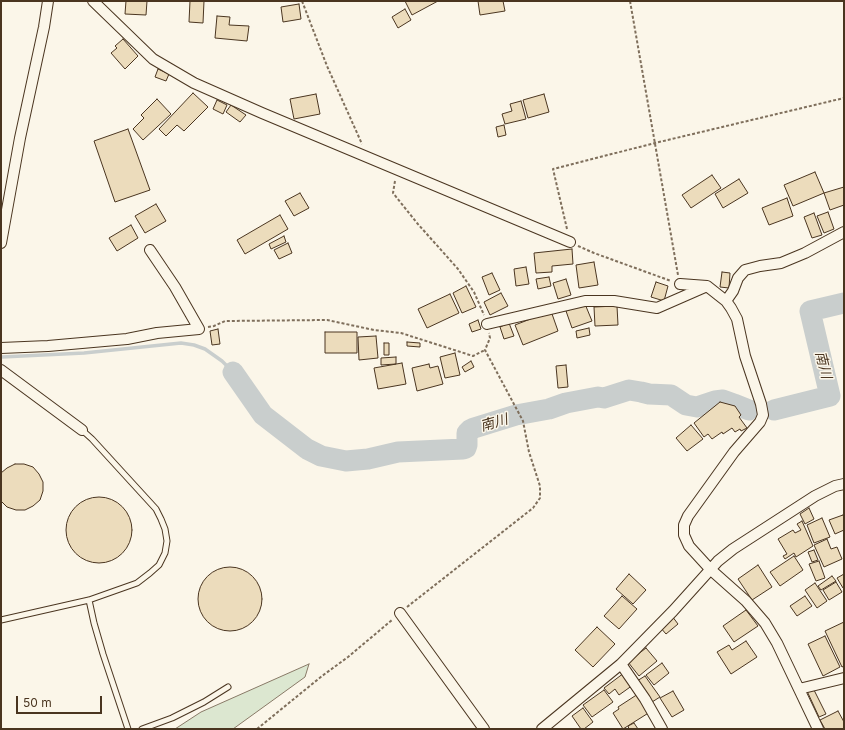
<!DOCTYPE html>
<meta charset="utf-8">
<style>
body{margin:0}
#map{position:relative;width:845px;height:730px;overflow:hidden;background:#fbf6e9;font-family:Inter,sans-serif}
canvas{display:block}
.frame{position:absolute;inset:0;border:2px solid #4a3520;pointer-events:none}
.scale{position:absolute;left:16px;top:696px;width:86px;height:18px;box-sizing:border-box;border:2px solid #4a3520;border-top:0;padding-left:5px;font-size:12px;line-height:14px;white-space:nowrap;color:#4a3520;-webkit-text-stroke:3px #fbf6e9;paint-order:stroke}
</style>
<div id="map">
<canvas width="845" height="730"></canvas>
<div class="frame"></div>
<div class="scale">50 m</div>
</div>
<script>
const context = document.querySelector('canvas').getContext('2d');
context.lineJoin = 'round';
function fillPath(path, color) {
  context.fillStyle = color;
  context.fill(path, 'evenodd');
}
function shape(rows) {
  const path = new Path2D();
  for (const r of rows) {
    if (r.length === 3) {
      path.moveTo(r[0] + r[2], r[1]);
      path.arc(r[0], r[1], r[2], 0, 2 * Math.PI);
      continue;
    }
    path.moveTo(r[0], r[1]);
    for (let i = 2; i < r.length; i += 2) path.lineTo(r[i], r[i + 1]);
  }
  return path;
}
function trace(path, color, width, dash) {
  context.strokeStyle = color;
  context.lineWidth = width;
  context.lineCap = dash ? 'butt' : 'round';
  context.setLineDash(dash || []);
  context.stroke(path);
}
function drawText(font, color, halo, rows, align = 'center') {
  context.font = font + ' Inter,"Noto Sans JP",sans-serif';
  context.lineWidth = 3;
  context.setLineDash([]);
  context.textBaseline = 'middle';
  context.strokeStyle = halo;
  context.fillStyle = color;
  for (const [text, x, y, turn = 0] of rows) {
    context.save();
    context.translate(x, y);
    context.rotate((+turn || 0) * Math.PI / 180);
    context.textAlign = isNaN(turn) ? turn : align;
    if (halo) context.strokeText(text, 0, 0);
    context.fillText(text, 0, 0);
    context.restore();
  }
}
const green = shape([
 [309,664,305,677,233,729,175,729,201,712,309,664]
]);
const stream = shape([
 [2,357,84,353,181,343,194,345,205,349,222,361,233,372]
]);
const river = shape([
 [233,372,263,415,307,449,321,456,346,461,368,459,398,452,463,449,466,448,467,445,467,433,470,430,474,428,516,415,549,409,566,403,598,397,604,398,629,390,641,392,649,394,671,395,686,405,697,407,715,401,723,400,734,404,749,410],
 [774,410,830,396,810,311,844,303]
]);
const building = shape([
 [126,1,147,1,146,15,125,14,126,1],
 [190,1,204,1,203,23,189,22,190,1],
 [405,1,438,1,412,15,405,1],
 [478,1,503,1,505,11,480,15,478,1],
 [299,4,301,19,283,22,281,7,299,4],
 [405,9,411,20,398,28,392,17,405,9],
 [217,16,230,17,229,25,249,26,247,41,215,38,217,16],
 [123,39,138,56,125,69,111,53,117,48,115,46,123,39],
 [158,69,169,74,166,81,155,77,158,69],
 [193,93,208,107,184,131,177,125,166,136,159,129,193,93],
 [316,94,320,114,294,119,290,99,316,94],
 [544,94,549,112,528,118,523,100,544,94],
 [157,99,171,114,143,140,133,129,144,118,141,115,157,99],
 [217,100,227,105,223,114,213,109,217,100],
 [521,101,526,119,505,124,502,114,512,111,510,104,521,101],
 [231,105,246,115,240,122,226,112,231,105],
 [504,125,506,135,498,137,496,127,504,125],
 [128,129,150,190,115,202,94,141,128,129],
 [815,172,824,193,793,206,784,185,815,172],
 [712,175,721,188,691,208,682,195,712,175],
 [739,179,748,193,723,208,715,194,739,179],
 [844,187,844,205,830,210,824,193,844,187],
 [300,193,309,208,294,216,285,201,300,193],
 [787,198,793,216,769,225,762,208,787,198],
 [156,204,166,221,145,233,135,216,156,204],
 [828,212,834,229,824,233,817,216,828,212],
 [814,213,822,235,812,238,804,217,814,213],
 [280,215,288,229,245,254,237,240,280,215],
 [131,225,138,238,117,251,109,238,131,225],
 [284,236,286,242,271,249,269,244,284,236],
 [288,243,292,253,279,259,274,250,288,243],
 [572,249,573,264,552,266,552,272,536,273,534,253,572,249],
 [594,262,598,285,579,288,576,265,594,262],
 [526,267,529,284,516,286,514,269,526,267],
 [722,272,730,273,729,288,720,287,722,272],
 [492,273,500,290,489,295,482,277,492,273],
 [549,277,551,286,538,289,536,279,549,277],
 [566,279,571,295,558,299,553,283,566,279],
 [656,282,668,286,664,301,651,297,656,282],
 [466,286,476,307,462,313,453,293,466,286],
 [501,293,508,306,490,315,484,302,501,293],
 [450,294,459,313,427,328,418,309,450,294],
 [585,304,592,321,572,328,566,311,585,304],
 [617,306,618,325,595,326,594,307,617,306],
 [551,311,558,331,523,345,515,325,551,311],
 [478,320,481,329,472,332,469,324,478,320],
 [509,323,514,336,504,339,500,327,509,323],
 [589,328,590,335,577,338,576,331,589,328],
 [218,329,220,344,212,345,210,331,218,329],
 [325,332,357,332,357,353,325,353,325,332],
 [376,336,378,358,359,360,358,337,376,336],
 [407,342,420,343,420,347,407,346,407,342],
 [384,343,389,343,389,355,384,355,384,343],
 [455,353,460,375,445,378,440,357,455,353],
 [396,357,396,364,381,365,381,358,396,357],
 [471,361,474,367,465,372,462,367,471,361],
 [402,363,406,384,378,389,374,368,402,363],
 [429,364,430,368,438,366,443,384,417,391,412,368,429,364],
 [566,365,568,387,558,388,556,366,566,365],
 [720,402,735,406,741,415,739,417,747,428,741,431,740,429,735,432,732,428,723,434,722,432,712,439,708,434,704,437,694,423,720,402],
 [691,425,703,439,687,451,676,438,691,425],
 [15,464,24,464,33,467,39,474,43,482,43,491,40,500,33,506,25,510,16,510,7,507,1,501,1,473,7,468,15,464],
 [99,530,33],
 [809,508,814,519,805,524,800,514,809,508],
 [843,515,844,518,844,530,835,534,829,520,843,515],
 [822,518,830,537,814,543,807,525,822,518],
 [802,521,813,546,796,557,794,553,785,559,783,556,787,554,778,539,793,530,795,533,801,530,797,524,802,521],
 [827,539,831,549,837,547,842,559,824,567,814,545,827,539],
 [814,550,818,560,812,562,808,552,814,550],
 [794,556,803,570,780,586,770,572,794,556],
 [819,561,825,578,816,581,809,564,819,561],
 [758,565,772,587,752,600,738,579,758,565],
 [230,599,32],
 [629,574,646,590,633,604,616,589,629,574],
 [844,574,844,587,843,588,837,578,844,574],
 [832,576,836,581,821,590,818,586,832,576],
 [836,582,842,592,829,600,823,590,836,582],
 [815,583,827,601,817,608,805,590,815,583],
 [622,596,637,609,619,629,604,616,622,596],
 [805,596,812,606,797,616,790,606,805,596],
 [746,610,758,626,734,642,723,626,746,610],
 [672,616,678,624,666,634,660,627,672,616],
 [844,622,844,666,842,667,825,631,844,622],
 [597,627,615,644,593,667,575,650,597,627],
 [825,636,840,667,823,676,808,644,825,636],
 [746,641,757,657,731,674,717,652,729,645,732,650,746,641],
 [646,648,657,661,639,676,628,662,646,648],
 [662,663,669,673,654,685,646,675,662,663],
 [624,673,633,685,619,695,615,689,609,694,604,688,624,673],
 [645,676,660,697,652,702,637,681,645,676],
 [813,688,826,714,819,717,807,691,813,688],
 [604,690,613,702,592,717,583,705,604,690],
 [673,691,684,710,672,717,660,698,673,691],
 [638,694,650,712,623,729,613,713,619,709,618,707,638,694],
 [583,708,593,722,584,729,581,729,572,716,583,708],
 [838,711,844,722,844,729,825,729,820,720,838,711],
 [634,723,638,729,629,729,628,726,634,723]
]);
const path = shape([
 [302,1,327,66,362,144],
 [630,1,678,275],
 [395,181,393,193,417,223,458,269,474,292,484,315],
 [567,229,553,169,655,143,844,98],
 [578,246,594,253,671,281],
 [208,327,214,326,225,321,327,320,374,330,401,333,473,356,485,350],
 [407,607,533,508,540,498,540,486,529,452,523,421,485,350,490,338,489,333],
 [257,729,322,676,348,657,392,620]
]);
const service = shape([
 [89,600,94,623,103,654,128,729],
 [1,620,89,600,137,583,150,573,159,565,165,553,167,541,165,529,161,519,156,509,92,439,82,430],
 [142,729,172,718,204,702,228,687]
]);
const minor = shape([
 [93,1,153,59,194,83,262,113,570,242],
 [1,243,20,138,44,27,48,1],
 [680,284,707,286,726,301,731,308,737,319,745,356,761,404,763,415,760,422,734,452,688,516,684,525,684,535,689,546,710,569,746,601,765,623,777,643,818,729],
 [726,301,733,291,738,278,745,270,760,266,781,263,805,253,844,232],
 [487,324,585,301,614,301,657,308,705,287],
 [1,348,48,346,127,339,157,333,199,329,175,287,150,250],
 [1,370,82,430],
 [400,613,484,729],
 [621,664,673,611,718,561,733,549,815,496,835,486,844,484],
 [799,689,844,678],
 [542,729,621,664,645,699,662,729]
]);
const waterNames = [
 ["南川",823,365,76],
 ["南川",494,423,-16]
];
fillPath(green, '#dce7d0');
trace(green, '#887966', 1);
trace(stream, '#c9cecd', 3.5);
trace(river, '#c9cecd', 21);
fillPath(building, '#ecdcbc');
trace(building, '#4a3520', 1);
trace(service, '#4a3520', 7);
trace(minor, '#4a3520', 12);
trace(path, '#7f6f5c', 2, [3, 2]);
trace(service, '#fbf6e9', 5);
trace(minor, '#fbf6e9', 10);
drawText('italic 14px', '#4a3520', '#fbf6e9', waterNames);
</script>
